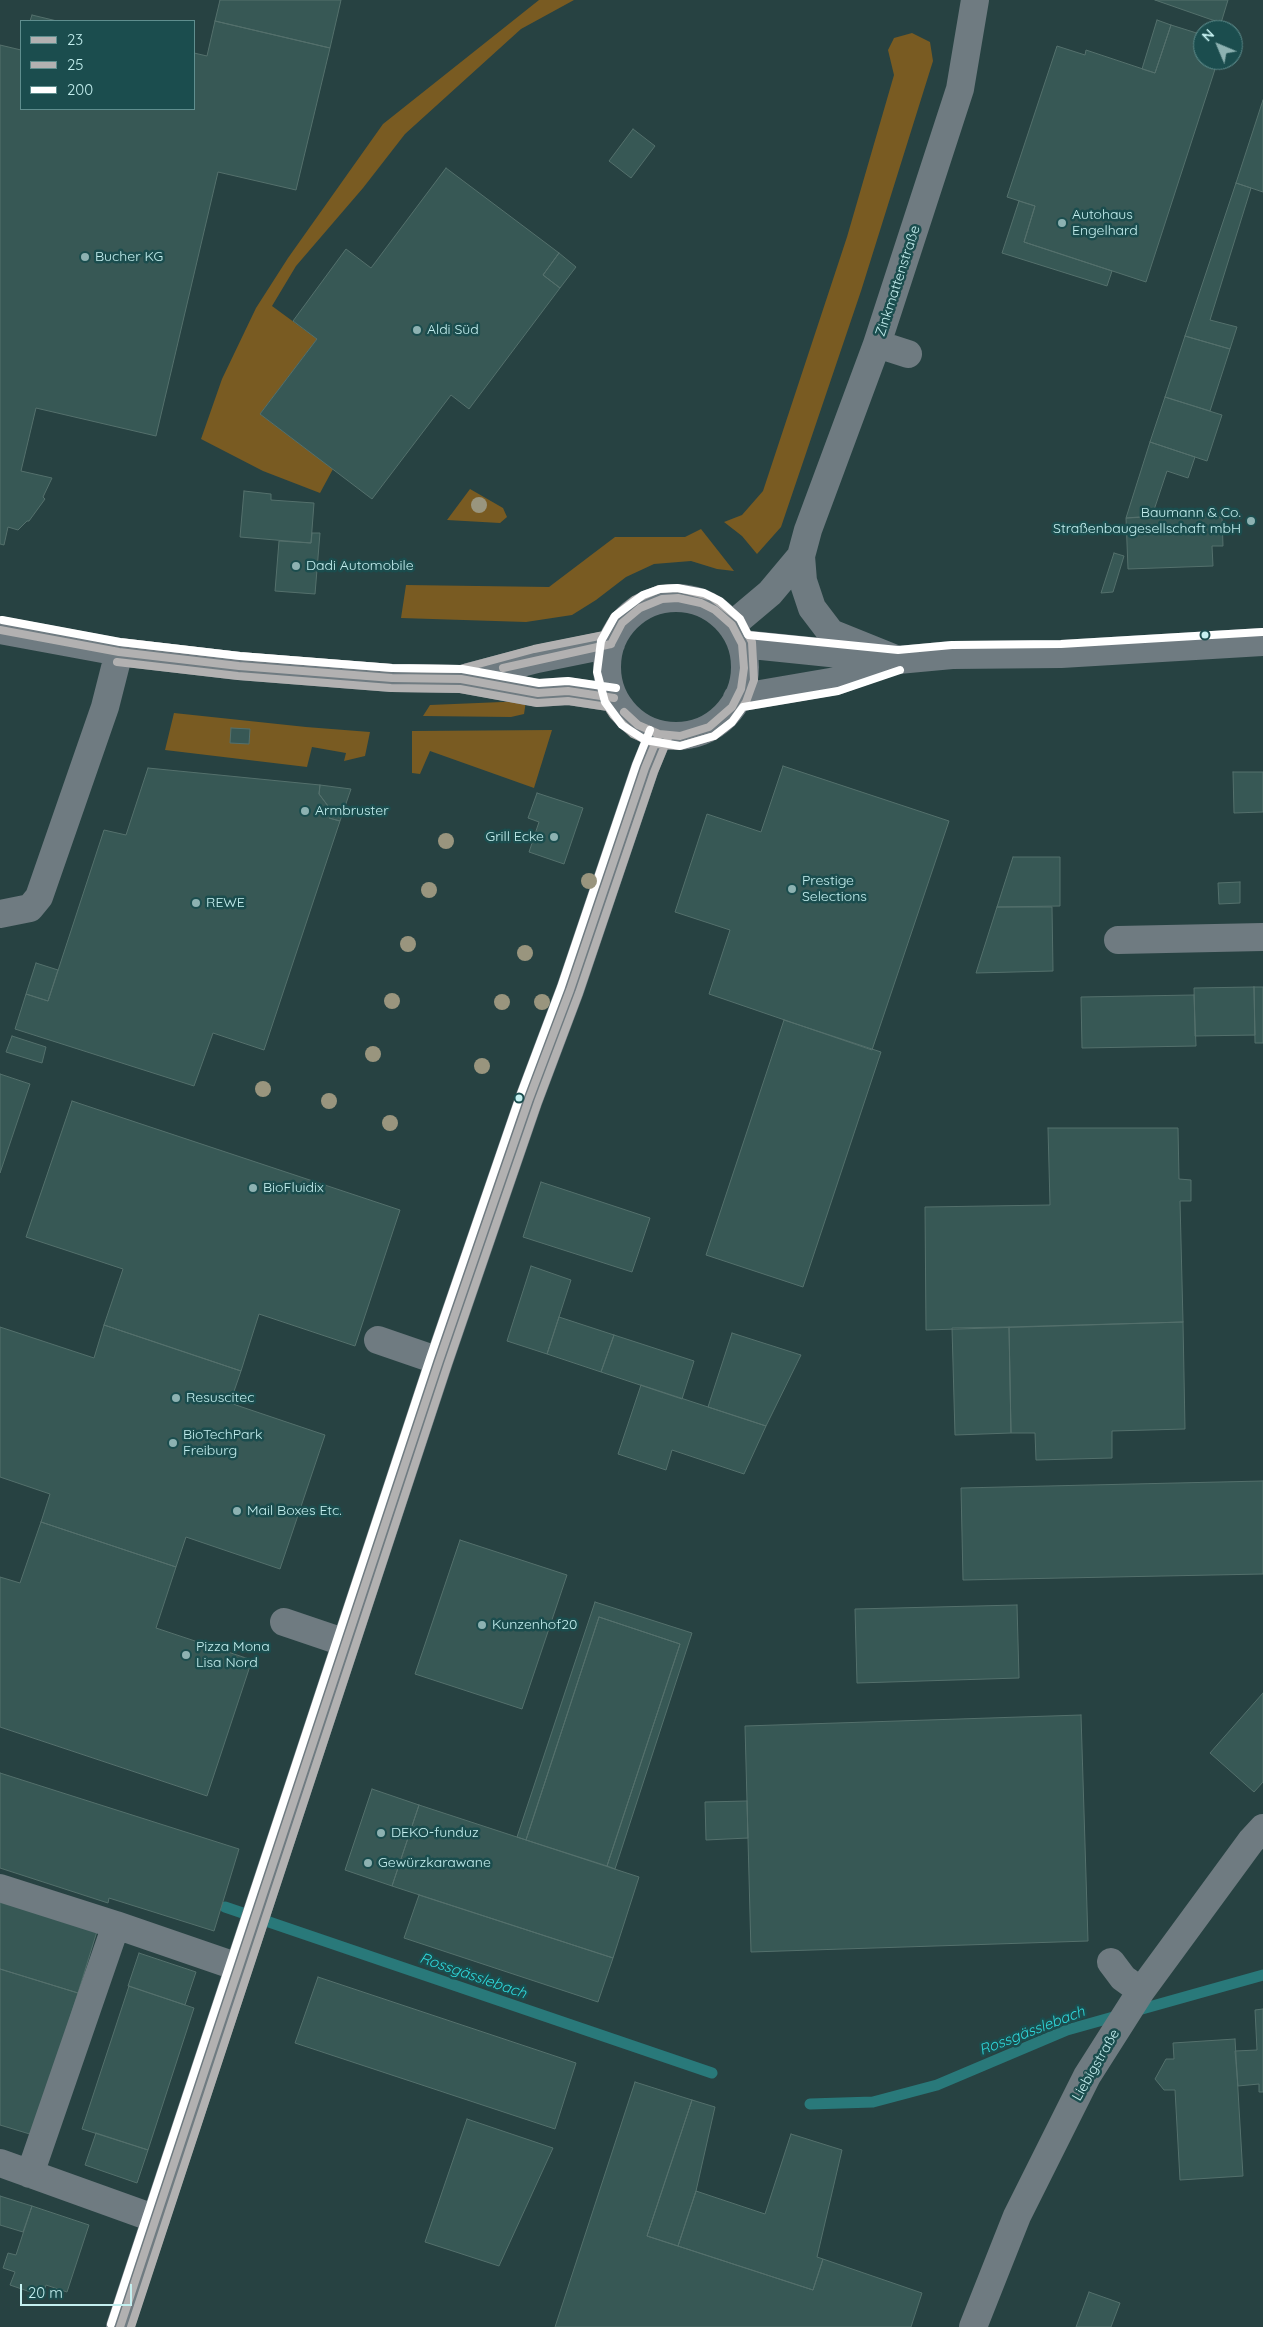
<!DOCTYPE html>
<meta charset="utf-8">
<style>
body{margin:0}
#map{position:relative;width:1263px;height:2327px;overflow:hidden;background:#274242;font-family:Quicksand,sans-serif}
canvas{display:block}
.legend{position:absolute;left:20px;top:20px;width:175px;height:90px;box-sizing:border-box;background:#1b4d4e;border:1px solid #5f8e8e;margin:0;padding:6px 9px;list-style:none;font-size:15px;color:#c4efef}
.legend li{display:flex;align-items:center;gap:10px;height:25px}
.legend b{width:25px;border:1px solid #5f8e8e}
.north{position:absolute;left:1193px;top:20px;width:50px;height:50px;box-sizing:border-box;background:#1b4d4e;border:1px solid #5f8e8e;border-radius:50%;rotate:315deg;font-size:14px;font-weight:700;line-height:20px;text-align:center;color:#c4efef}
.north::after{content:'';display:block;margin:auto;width:18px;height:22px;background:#8db2b2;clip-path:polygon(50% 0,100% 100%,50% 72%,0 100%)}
.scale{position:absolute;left:20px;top:2284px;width:112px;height:22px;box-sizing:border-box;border:2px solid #c4efef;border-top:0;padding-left:6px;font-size:15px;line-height:18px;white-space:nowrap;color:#c4efef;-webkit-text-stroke:4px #1b4d4e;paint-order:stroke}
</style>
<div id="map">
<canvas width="1263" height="2327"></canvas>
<ul class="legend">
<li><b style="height:6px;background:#b2b1b1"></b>23</li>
<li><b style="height:6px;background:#b2b1b1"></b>25</li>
<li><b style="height:6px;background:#fff"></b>200</li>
</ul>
<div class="north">N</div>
<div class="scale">20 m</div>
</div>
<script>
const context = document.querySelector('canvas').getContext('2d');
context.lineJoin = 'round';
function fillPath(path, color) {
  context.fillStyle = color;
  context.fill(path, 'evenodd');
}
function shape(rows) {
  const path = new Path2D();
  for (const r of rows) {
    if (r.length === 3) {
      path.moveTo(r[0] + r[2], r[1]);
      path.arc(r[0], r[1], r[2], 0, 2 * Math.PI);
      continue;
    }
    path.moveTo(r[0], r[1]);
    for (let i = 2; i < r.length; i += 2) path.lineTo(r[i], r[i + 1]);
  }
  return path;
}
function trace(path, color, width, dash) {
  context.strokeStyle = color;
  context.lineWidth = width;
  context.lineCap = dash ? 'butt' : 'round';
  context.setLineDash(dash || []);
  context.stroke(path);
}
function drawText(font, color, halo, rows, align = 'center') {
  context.font = font + ' Quicksand,sans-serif';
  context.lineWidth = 5;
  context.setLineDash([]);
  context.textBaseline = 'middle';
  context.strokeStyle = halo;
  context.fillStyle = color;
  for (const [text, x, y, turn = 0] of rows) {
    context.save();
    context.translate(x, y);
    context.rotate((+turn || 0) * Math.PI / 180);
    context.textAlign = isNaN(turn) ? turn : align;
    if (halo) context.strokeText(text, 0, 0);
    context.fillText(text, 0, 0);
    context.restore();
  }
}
const green = shape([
 [539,0,574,0,521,29,405,134,363,188,296,266,272,306,317,339,260,414,333,469,320,493,263,471,201,439,222,379,256,308,288,258,383,124],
 [912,33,930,42,933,61,861,291,781,527,757,554,742,536,724,522,742,515,763,491,847,237,894,75,888,50,894,38],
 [470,489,503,508,507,517,500,523,447,520],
 [701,529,734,571,717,569,691,561,654,564,626,577,596,600,572,615,526,622,401,618,406,585,549,587,615,537,685,537],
 [526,701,524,714,511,717,423,716,430,705],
 [174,713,306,727,370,732,365,756,344,761,346,753,312,747,307,767,165,750],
 [552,730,534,788,430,751,420,774,412,773,412,731]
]);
const stream = shape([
 [225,1907,712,2073],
 [810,2104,873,2102,937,2085,1067,2030,1263,1975]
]);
const building = shape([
 [220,0,341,0,330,48,215,21,220,0],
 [1155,0,1228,0,1221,23,1155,0],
 [32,15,57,21,30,21,32,15],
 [1157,20,1171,25,1155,73,1142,69,1157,20],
 [215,21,330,48,296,190,218,172,156,436,36,408,21,471,52,478,43,497,45,499,29,521,27,521,18,530,8,527,4,545,0,544,0,45,21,50,21,109,194,109,194,53,207,56,215,21],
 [1171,25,1203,35,1203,60,1218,60,1146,282,1024,242,1035,206,1007,197,1057,46,1085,55,1086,50,1155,73,1171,25],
 [1263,100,1263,192,1236,183,1263,100],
 [633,129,655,146,631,178,609,161,633,129],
 [446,168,559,253,543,275,560,288,469,409,451,395,372,499,260,414,317,339,293,321,346,249,371,268,446,168],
 [1236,183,1251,188,1210,320,1237,327,1230,349,1185,336,1236,183],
 [1019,201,1035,206,1024,242,1112,271,1107,286,1002,253,1019,201],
 [559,253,576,267,560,288,543,275,559,253],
 [1185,336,1230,349,1210,411,1165,397,1185,336],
 [1165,397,1222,415,1207,461,1150,442,1165,397],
 [1150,442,1195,457,1188,478,1167,471,1152,516,1126,518,1150,442],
 [244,491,271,494,271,500,314,503,311,543,240,537,244,491],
 [1211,514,1211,517,1222,517,1223,546,1212,546,1213,566,1128,569,1126,518,1211,514],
 [312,533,320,533,315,594,275,591,279,541,311,543,312,533],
 [1114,553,1124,556,1113,592,1101,593,1114,553],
 [231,728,250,729,249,744,230,743,231,728],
 [783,766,949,821,872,1050,709,994,730,930,675,912,707,814,761,832,783,766],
 [148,768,320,785,319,794,334,814,329,818,340,821,264,1050,213,1033,194,1086,15,1029,26,994,48,1001,104,830,126,835,148,768],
 [1233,772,1263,772,1263,812,1234,813,1233,772],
 [320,785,351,789,340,821,329,818,334,814,319,794,320,785],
 [537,793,583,808,564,864,529,852,539,822,528,818,537,793],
 [1013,857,1060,857,1060,906,997,907,1013,857],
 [1240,882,1240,903,1219,904,1218,883,1240,882],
 [997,907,1052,907,1053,971,976,973,997,907],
 [36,963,58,970,48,1001,26,994,36,963],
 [1254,987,1255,1035,1195,1036,1194,988,1254,987],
 [1254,987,1263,987,1263,1043,1255,1043,1254,987],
 [1194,995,1196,1046,1082,1048,1081,997,1194,995],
 [784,1020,881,1052,803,1287,706,1255,784,1020],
 [12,1036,46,1047,42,1063,6,1052,12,1036],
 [0,1074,30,1084,0,1173,0,1074],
 [72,1101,400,1210,355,1346,259,1314,241,1371,104,1325,123,1269,26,1237,72,1101],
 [1048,1128,1178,1128,1179,1179,1191,1180,1191,1201,1180,1201,1183,1322,926,1330,925,1207,1050,1205,1048,1128],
 [541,1182,650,1218,632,1272,523,1237,541,1182],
 [531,1266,571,1280,547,1354,507,1341,531,1266],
 [559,1317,614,1335,601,1372,547,1354,559,1317],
 [1183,1322,1185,1429,1112,1431,1112,1458,1036,1460,1035,1433,1011,1433,1009,1327,1183,1322],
 [104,1325,241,1371,230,1403,325,1435,280,1569,186,1537,176,1567,41,1522,50,1494,0,1477,0,1327,94,1358,104,1325],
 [1009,1327,1011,1433,955,1435,952,1328,1009,1327],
 [732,1333,801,1355,766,1426,708,1407,732,1333],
 [614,1335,694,1361,682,1399,601,1372,614,1335],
 [641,1385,766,1426,744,1474,672,1450,666,1470,618,1454,641,1385],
 [1263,1481,1263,1574,963,1580,961,1488,1263,1481],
 [41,1522,176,1567,156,1628,252,1660,207,1796,0,1727,0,1577,20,1583,41,1522],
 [460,1540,567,1575,522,1709,415,1674,460,1540],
 [595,1602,692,1633,615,1869,607,1866,680,1644,599,1617,526,1840,517,1837,595,1602],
 [1017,1605,1019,1678,857,1683,855,1609,1017,1605],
 [599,1617,680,1644,607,1866,526,1840,599,1617],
 [1263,1693,1263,1782,1254,1792,1210,1753,1263,1693],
 [1081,1715,1088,1941,751,1952,745,1726,1081,1715],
 [0,1773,239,1849,214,1931,109,1898,108,1903,0,1868,0,1773],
 [372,1789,419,1805,392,1886,345,1870,372,1789],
 [747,1801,748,1838,706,1840,705,1802,747,1801],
 [419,1805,639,1877,613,1958,392,1886,419,1805],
 [419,1895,613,1958,598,2002,404,1938,419,1895],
 [0,1897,98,1928,78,1993,0,1969,0,1897],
 [139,1953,196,1972,185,2005,128,1986,139,1953],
 [0,1969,78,1993,33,2135,0,2125,0,1969],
 [318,1977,576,2063,555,2129,295,2043,318,1977],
 [129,1986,194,2008,148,2150,82,2129,129,1986],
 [1263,2009,1263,2092,1259,2092,1259,2084,1238,2086,1235,2051,1257,2050,1255,2010,1263,2009],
 [1235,2039,1243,2176,1180,2180,1175,2090,1164,2090,1155,2079,1166,2059,1174,2059,1173,2043,1235,2039],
 [635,2082,692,2100,647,2236,813,2290,823,2259,922,2293,911,2327,555,2327,635,2082],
 [692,2100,715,2107,696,2191,678,2246,647,2236,692,2100],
 [467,2119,553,2148,499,2266,425,2242,467,2119],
 [96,2133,148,2150,137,2183,85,2165,96,2133],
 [791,2134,842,2150,817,2257,823,2259,813,2290,678,2246,696,2191,765,2214,791,2134],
 [0,2196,32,2206,23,2232,0,2225,0,2196],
 [32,2206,89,2225,67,2292,46,2285,42,2296,10,2285,15,2272,3,2268,8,2253,16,2255,32,2206],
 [1089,2292,1120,2303,1111,2327,1076,2327,1089,2292]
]);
const minor = shape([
 [877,344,908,354],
 [676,667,69],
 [732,625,770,593,801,556],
 [0,630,119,652,239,666,392,678,461,679,538,693,568,691,614,698],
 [742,644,898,660,952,655,1061,654,1263,642],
 [898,660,831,633,812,608,803,581,801,556,808,530,877,344,960,89,975,0],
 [468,677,537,659,611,644],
 [737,698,836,681,889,662],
 [0,914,30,908,39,897,105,707,119,652],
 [1118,940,1263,937],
 [378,1340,439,1361],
 [284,1622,346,1643],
 [0,1888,116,1925],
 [1111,1962,1123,1978,1141,1991],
 [0,2163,156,2219],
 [30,2174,116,1925,238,1967],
 [120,2327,439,1361,529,1099,570,990,645,768,659,734],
 [973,2327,1017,2216,1087,2076,1141,1991,1251,1841,1263,1828]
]);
const bus1 = shape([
 [0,630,119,652,239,666,392,678,461,679,538,693,568,691,614,698],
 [611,644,622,623,640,608,662,599,678,598,701,603,715,610,732,625,742,644,744,668,741,689,732,707,709,727,680,736,659,734,638,725,624,712],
 [503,668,611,644],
 [120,2327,439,1361,529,1099,570,990,645,768,659,734]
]);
const bus2 = shape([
 [117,662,238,676,391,688,460,689,537,703,568,701,608,707,613,715,633,734,656,744,680,746,714,736,732,722,746,702,754,680,752,642,740,619,712,597,678,588,659,589,634,600,614,617,604,635,534,649,460,669,392,668,240,656,120,642],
 [131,2327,448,1364,538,1102,579,993,654,772,668,738]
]);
const bus3 = shape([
 [2,620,120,642,240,656,392,668,462,669,539,683,568,681,616,688],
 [900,670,838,691,743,707,732,722,714,736,680,746,645,740,622,725,605,702,597,672,601,641,615,616,643,595,660,589,677,588,704,593,720,601,740,619,748,635,898,650,952,645,1061,644,1262,632],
 [111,2324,430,1358,520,1096,561,987,636,765,650,730]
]);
const trees = [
 [479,505],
 [446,841],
 [589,881],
 [429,890],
 [408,944],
 [525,953],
 [392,1001],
 [502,1002],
 [542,1002],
 [373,1054],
 [482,1066],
 [263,1089],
 [329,1101],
 [390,1123]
];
const markers = [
 [1062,223,5,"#8db2b2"],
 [85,257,5,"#8db2b2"],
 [417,330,5,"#8db2b2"],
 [1251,521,5,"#8db2b2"],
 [296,566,5,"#8db2b2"],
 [1205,635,4.5,"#c4efef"],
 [305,811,5,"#8db2b2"],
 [554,837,5,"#8db2b2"],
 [792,889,5,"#8db2b2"],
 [196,903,5,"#8db2b2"],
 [519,1098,4.5,"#c4efef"],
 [253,1188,5,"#8db2b2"],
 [176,1398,5,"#8db2b2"],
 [173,1443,5,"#8db2b2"],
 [237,1511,5,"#8db2b2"],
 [482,1625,5,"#8db2b2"],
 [186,1655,5,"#8db2b2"],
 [381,1833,5,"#8db2b2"],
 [368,1863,5,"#8db2b2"]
];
const poiNames = [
 ["Autohaus",1072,215],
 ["Engelhard",1072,231],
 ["Bucher KG",95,257],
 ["Aldi Süd",427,330],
 ["Baumann & Co.",1241,513,"right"],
 ["Straßenbaugesellschaft mbH",1241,529,"right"],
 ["Dadi Automobile",306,566],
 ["Armbruster",315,811],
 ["Grill Ecke",544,837,"right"],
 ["Prestige",802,881],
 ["Selections",802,897],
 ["REWE",206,903],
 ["BioFluidix",263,1188],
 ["Resuscitec",186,1398],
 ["BioTechPark",183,1435],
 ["Freiburg",183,1451],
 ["Mail Boxes Etc.",247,1511],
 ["Kunzenhof20",492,1625],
 ["Pizza Mona",196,1647],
 ["Lisa Nord",196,1663],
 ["DEKO-funduz",391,1833],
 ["Gewürzkarawane",378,1863]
];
const streetNames = [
 ["Zinkmattenstraße",898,281,-72],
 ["Liebigstraße",1096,2065,-60]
];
const waterNames = [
 ["Rossgässlebach",473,1976,19],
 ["Rossgässlebach",1032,2031,-21]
];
fillPath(green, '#795b22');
trace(stream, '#29797a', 11);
fillPath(building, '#375855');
trace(building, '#54706c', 1);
trace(minor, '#6f7b81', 28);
trace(bus1, '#b2b1b1', 8);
trace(bus2, '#b2b1b1', 8);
trace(bus3, '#fff', 8);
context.fillStyle = '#99957e';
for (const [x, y] of trees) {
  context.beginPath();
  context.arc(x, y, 8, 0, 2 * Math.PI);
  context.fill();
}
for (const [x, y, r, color] of markers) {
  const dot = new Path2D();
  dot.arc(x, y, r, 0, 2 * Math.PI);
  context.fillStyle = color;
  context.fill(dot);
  trace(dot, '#1b4d4e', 2);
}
drawText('14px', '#c4efef', '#1b4d4e', poiNames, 'left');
drawText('14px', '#c4efef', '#1b4d4e', streetNames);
drawText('italic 15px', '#2fd8db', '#1b4d4e', waterNames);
</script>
